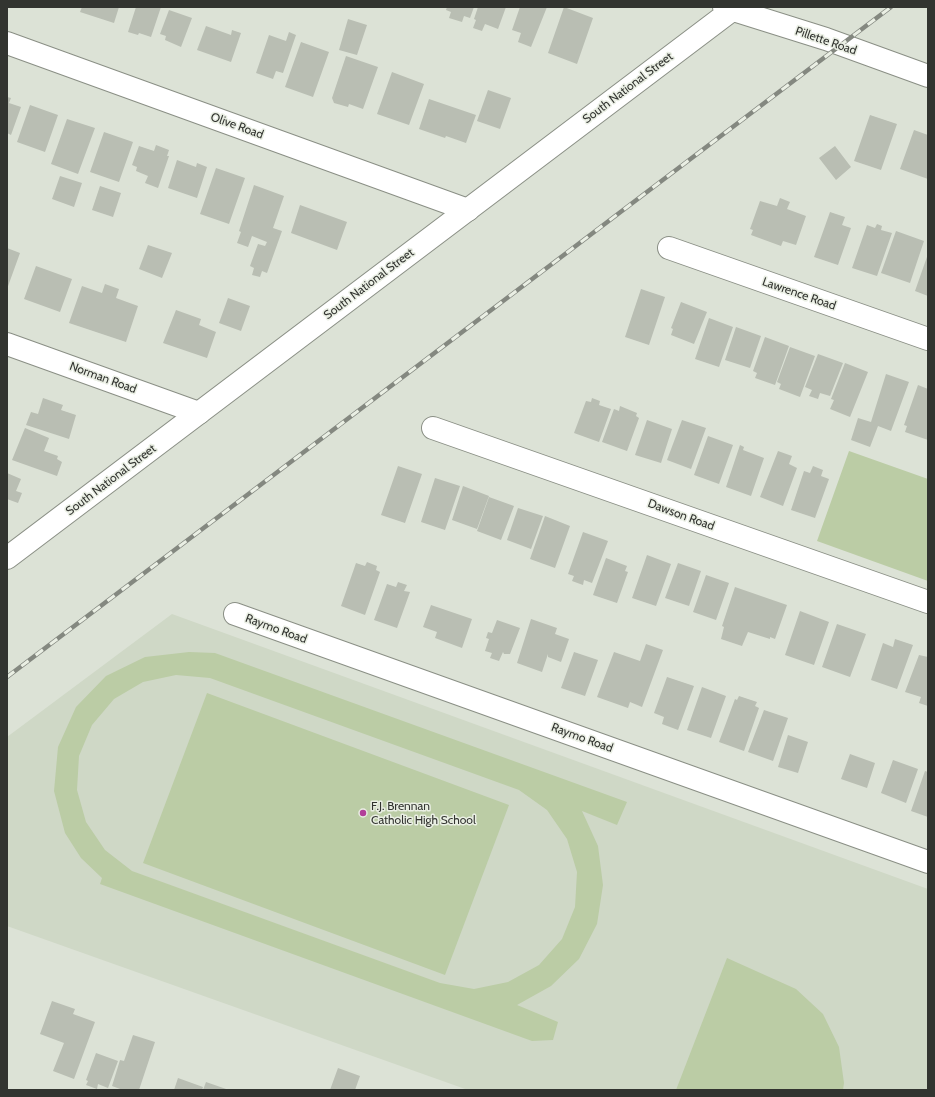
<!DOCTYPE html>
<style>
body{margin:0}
#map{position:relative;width:935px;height:1097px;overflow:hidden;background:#dce2d6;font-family:Cabin,sans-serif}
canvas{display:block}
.frame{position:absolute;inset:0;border:8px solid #323430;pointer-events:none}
</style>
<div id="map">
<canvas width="935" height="1097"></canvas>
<div class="frame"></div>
</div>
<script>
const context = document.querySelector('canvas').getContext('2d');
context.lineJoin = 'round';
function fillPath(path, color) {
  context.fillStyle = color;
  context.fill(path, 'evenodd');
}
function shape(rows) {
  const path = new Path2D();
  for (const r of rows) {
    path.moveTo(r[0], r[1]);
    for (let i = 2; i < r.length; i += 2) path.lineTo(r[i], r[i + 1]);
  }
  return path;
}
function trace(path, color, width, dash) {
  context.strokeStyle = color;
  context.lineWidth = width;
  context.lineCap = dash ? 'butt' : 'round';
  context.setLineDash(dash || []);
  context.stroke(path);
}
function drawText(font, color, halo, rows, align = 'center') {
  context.font = font + ' Cabin,sans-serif';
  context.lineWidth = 3;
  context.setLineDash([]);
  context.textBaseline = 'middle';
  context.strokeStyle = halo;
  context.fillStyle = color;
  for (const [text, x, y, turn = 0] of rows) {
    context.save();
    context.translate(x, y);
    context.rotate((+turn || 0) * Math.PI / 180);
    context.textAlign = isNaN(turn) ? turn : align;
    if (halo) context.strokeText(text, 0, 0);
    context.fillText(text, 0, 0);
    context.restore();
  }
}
const built = shape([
 [172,614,928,889,928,1090,468,1090,7,926,7,737]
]);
const green = shape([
 [849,451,928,479,928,581,817,541],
 [189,652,215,653,627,802,617,825,582,811,598,846,603,885,597,924,579,959,551,986,517,1005,558,1022,553,1040,532,1041,100,884,102,878,81,858,65,833,54,791,58,747,76,707,106,676,145,657],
 [176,675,210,678,519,790,547,810,567,839,577,872,575,907,562,939,539,965,508,982,474,989,440,983,132,871,105,850,86,822,77,790,79,756,92,725,114,699,143,682],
 [207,693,509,805,445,975,143,863],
 [727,958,796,989,823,1014,839,1047,844,1083,843,1090,676,1090]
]);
const building = shape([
 [82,7,119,7,114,23,80,12],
 [136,7,161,7,151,37,139,33,138,35,128,32],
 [447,7,474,7,470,18,464,16,462,22,449,18,451,12,446,10],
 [478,7,506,7,498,29,485,24,482,31,473,28,476,20,474,19],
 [520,7,547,7,531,47,518,42,521,33,512,30],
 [564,7,593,18,577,64,548,53],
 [169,10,192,18,181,47,165,40,166,36,160,34],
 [348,19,367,25,357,55,339,50],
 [206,26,231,35,232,30,241,33,231,62,197,50],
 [289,32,296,35,283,73,276,71,273,79,256,73,269,35,286,41],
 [301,42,329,52,313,97,285,87],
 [346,56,378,67,363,109,349,104,348,107,334,103,332,98],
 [392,72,424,84,409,125,377,114],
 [488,90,511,98,500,129,477,121],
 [7,97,11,98,9,103,21,107,11,135,7,133],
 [429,99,476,115,466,143,446,136,445,138,419,129],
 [30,105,58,115,45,152,17,142],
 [870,115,897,124,881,170,854,161],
 [67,119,95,128,78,174,51,164],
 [914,130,928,135,928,179,900,169],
 [104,132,133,142,119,182,90,172],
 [156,145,169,150,167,156,169,156,158,188,145,183,148,176,136,171,137,167,132,165,139,146,154,151],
 [835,146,851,167,836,180,819,158],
 [177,160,196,167,197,163,207,167,197,198,168,188],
 [216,168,245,178,229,224,200,214],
 [60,176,82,183,74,207,52,199],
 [254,185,284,196,273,228,282,231,267,273,262,271,260,277,252,275,254,268,250,266,258,244,265,246,267,242,252,236,248,247,237,243,241,232,239,231],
 [100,186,121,193,113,217,92,210],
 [780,198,790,202,787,209,806,216,796,245,783,241,781,246,751,235,753,230,750,229,760,201,777,206],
 [300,205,347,222,337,250,291,233],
 [830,212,845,217,842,225,851,228,838,265,814,257],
 [877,224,882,226,881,230,892,233,877,276,852,268,867,225,875,228],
 [896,231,924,241,910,283,881,273],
 [148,245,172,253,162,278,139,269],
 [7,248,20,253,7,289],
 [928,254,928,296,915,291],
 [36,266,72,279,60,312,24,299],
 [105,284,119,289,116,298,138,306,126,342,69,323,82,286,102,293],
 [641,289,665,297,649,345,625,337],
 [228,298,250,306,241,331,219,323],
 [681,302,707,312,694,344,671,335,673,329,671,328],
 [176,310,201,319,199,325,216,332,207,358,163,343],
 [709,318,733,327,719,367,695,359],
 [736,327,761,336,750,368,725,360],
 [765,337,789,346,775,385,755,378,757,373,753,371],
 [790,347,815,356,800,397,779,389,781,384,777,382],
 [818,354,843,363,830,396,820,393,818,399,809,396,812,390,805,387],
 [845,363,868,372,850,417,830,409,834,400,831,399],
 [886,374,909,382,891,431,878,426,870,447,851,440,858,418,871,422],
 [918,385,928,389,928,440,905,432,907,426,904,425],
 [43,398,63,405,61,410,76,415,69,439,26,425,31,412,38,414],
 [592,398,600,401,599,405,611,409,599,442,574,433,586,401,591,402],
 [620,406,637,413,636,416,639,418,627,451,602,442,614,409,619,411],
 [647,420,672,429,661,463,635,455],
 [682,420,706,428,691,469,667,460],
 [25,428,49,438,44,451,58,456,57,459,62,462,57,476,12,460],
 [708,436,733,445,719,484,694,475],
 [740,445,744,447,743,450,764,458,751,496,726,487],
 [778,451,792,456,789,464,797,468,783,506,760,497],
 [398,466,422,474,405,523,381,515],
 [813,466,823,470,821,476,829,479,815,518,791,510,804,471,810,473],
 [7,473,21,479,16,491,22,493,18,503,7,499],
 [435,478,460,486,445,530,421,522],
 [463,486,489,496,477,529,452,520],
 [489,497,514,506,501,540,477,531],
 [518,508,543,516,531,549,507,540],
 [545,516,570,526,555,568,530,559],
 [583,532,608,541,592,583,584,580,583,585,572,581,574,576,568,574],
 [647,555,671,564,656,606,632,598],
 [606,558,627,566,625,571,628,572,617,603,593,595],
 [367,562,377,566,376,570,380,572,365,615,341,606,356,563,365,566],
 [678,563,701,571,689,606,665,598],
 [706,575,729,583,716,620,693,612],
 [398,582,407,585,404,591,410,592,397,628,374,620,387,584,396,587],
 [735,587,787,605,775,639,770,637,770,639,748,632,742,646,721,639,724,627,722,626],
 [431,605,472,619,462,648,435,638,437,632,423,627],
 [800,611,829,622,814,665,785,655],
 [531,619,557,628,555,634,569,639,561,662,548,657,548,654,542,672,517,663],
 [497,620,520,628,510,654,504,654,503,652,499,661,490,658,492,653,485,651,489,639,486,638,488,632,492,633],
 [837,624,866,634,850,677,822,667],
 [895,639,913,645,897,689,871,680,883,643,893,647],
 [646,644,663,650,642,707,630,702,628,708,597,697,614,652,640,661],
 [574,652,598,660,585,696,561,688],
 [919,655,928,657,928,706,919,703,921,697,905,692],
 [667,677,694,686,678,730,662,724,664,717,654,713],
 [702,687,726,696,711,738,687,730],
 [739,696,757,702,755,706,759,708,744,751,719,742,735,699,737,700],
 [764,710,788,718,773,761,748,752],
 [788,735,808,742,798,773,778,767],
 [850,754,875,763,867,788,841,779],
 [893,760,918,769,906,803,881,793],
 [925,771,928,772,928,817,911,811],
 [52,1001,75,1009,73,1014,95,1022,74,1079,53,1071,64,1043,40,1034],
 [133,1035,155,1042,139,1090,123,1090,112,1086,120,1060,124,1061],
 [96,1053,118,1061,108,1088,98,1084,97,1089,86,1085,88,1081,86,1080],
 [338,1068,360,1076,355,1090,330,1090],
 [178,1078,203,1087,202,1090,174,1090],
 [206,1082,229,1090,203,1090]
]);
const minor = shape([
 [7,43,468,210],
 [669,248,928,339],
 [7,344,199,413],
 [433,428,928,602],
 [235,614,928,862]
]);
const tertiary = shape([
 [724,7,826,39,928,76],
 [7,558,732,10]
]);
const rail = shape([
 [7,677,891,7]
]);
const markers = [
 [363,813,4,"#b23f99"]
];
const streetNames = [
 ["Pillette Road",826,41,19],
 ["South National Street",628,88,-37],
 ["Olive Road",237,126,20],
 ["South National Street",369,284,-37],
 ["Lawrence Road",799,294,19],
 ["Norman Road",103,378,20],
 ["South National Street",111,480,-37],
 ["Dawson Road",681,515,20],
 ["Raymo Road",276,629,20],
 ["Raymo Road",582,738,20]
];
const poiNames = [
 ["F.J. Brennan",371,806],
 ["Catholic High School",371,820]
];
fillPath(built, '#cfd8c6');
fillPath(green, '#bbcca5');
fillPath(building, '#b9beb3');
trace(minor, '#8a8f85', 24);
trace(tertiary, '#8a8f85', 24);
trace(minor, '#fff', 22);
trace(tertiary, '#fff', 22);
trace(rail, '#848880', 4.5);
trace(rail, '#eaefe4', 3, [9]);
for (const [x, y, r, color] of markers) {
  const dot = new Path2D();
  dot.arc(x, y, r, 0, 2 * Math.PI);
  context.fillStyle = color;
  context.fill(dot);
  trace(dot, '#eaefe4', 1.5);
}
drawText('12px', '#323430', '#eaefe4', streetNames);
drawText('12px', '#323430', '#eaefe4', poiNames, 'left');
</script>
